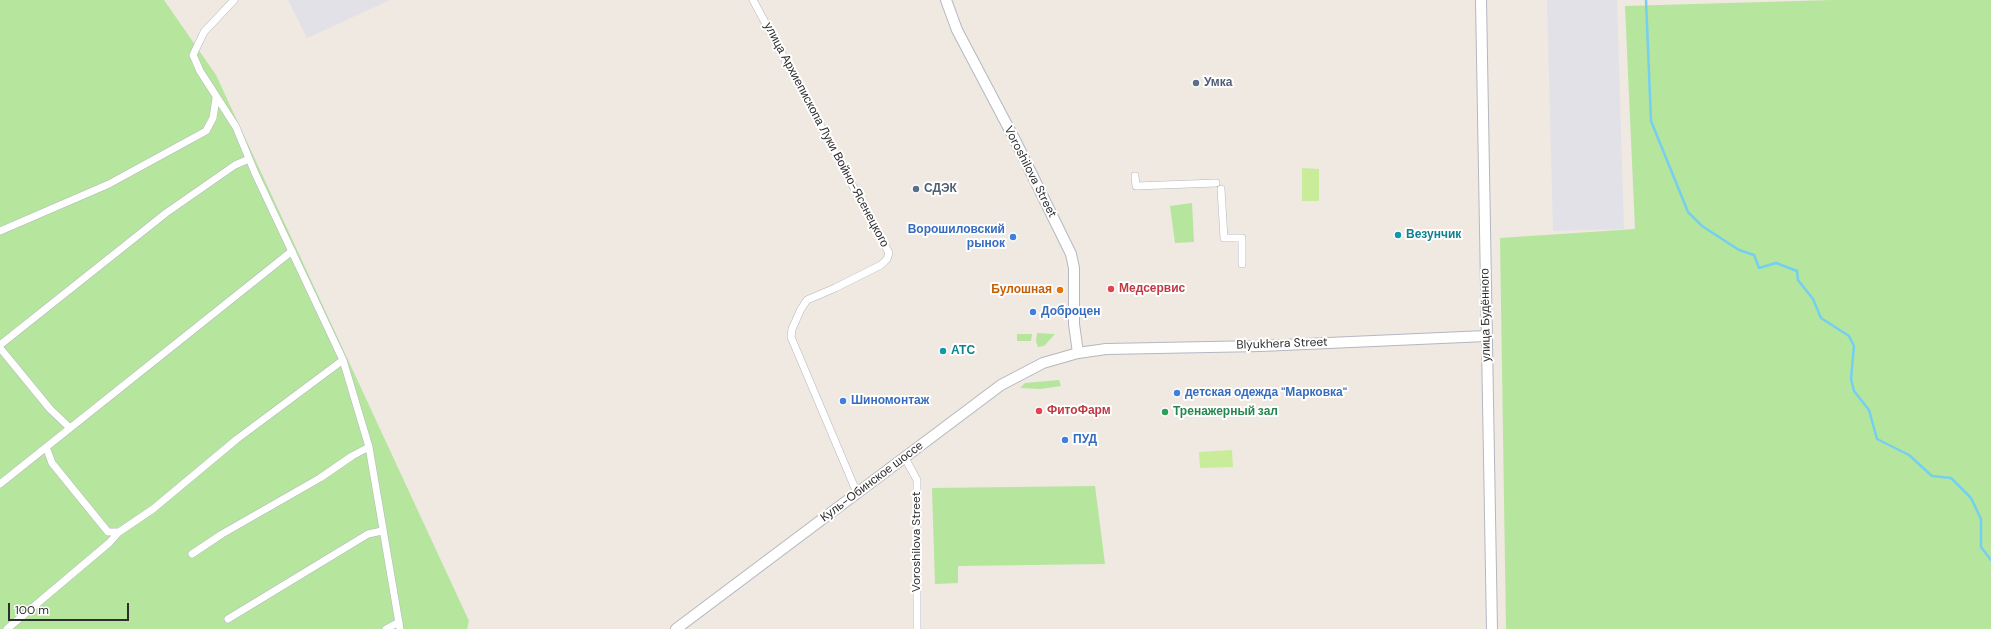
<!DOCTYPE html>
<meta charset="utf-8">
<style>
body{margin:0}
#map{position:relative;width:1991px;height:629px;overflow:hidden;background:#efe9e1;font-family:"DM Sans",sans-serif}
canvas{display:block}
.scale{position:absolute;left:8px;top:603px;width:121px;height:18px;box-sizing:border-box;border:2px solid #2e2e2e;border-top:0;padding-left:5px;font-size:12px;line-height:14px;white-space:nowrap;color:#2e2e2e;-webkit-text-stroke:3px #fff;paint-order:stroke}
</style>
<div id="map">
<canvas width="1991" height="629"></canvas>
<div class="scale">100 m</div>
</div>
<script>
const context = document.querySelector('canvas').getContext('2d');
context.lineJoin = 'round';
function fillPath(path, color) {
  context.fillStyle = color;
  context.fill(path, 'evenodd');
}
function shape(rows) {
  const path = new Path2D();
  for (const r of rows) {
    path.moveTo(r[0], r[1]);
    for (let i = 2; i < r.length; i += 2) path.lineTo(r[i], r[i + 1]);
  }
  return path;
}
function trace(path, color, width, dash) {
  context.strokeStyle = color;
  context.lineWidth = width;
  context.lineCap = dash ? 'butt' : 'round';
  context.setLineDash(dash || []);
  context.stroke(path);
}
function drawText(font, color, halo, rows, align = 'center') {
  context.font = font + ' "DM Sans",sans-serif';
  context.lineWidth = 4;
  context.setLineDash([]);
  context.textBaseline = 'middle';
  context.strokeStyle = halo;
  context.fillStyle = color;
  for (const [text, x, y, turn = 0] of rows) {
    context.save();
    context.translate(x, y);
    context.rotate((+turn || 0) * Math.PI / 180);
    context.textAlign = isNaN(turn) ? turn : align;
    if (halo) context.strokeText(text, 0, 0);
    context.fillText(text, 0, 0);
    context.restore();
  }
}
const industrial = shape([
 [288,0,390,0,307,38],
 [1547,0,1617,0,1624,229,1553,231]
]);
const green = shape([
 [0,0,164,0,216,75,469,621,467,629,0,629],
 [1832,0,1991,0,1991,629,1506,629,1500,238,1635,229,1625,6],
 [1192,203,1194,242,1175,243,1170,206],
 [1037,333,1055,334,1044,346,1038,347,1036,341],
 [1017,334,1032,334,1031,341,1017,341],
 [1059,380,1061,386,1041,389,1020,388,1025,383],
 [1095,486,1105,564,958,566,958,583,935,584,932,488]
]);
const pitch = shape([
 [1302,168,1319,169,1319,201,1302,201],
 [1232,450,1233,467,1200,468,1199,452]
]);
const stream = shape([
 [1646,0,1651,121,1688,212,1702,226,1739,250,1754,255,1759,268,1776,263,1797,271,1798,280,1813,299,1821,318,1849,336,1854,346,1851,379,1854,391,1869,410,1877,439,1909,455,1932,476,1951,478,1971,498,1981,519,1981,547,1991,560]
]);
const street = shape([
 [234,0,204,32,193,55,200,71,236,127,255,173,343,360,369,447,400,629],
 [753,0,889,253,887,259,881,265,835,288,807,300,801,309,792,329,791,337,857,493],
 [1135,176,1136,186,1216,183],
 [1221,189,1224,238,1242,238,1242,264],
 [0,231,109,184,206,131,213,118,216,98],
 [0,345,166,213,235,165,249,159],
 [0,348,50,409,70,428],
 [46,447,52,463,108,532,119,532],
 [905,458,917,480,917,629],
 [0,484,292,251],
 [192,554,222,534,320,478,352,456,369,447],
 [228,619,368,534,382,531],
 [7,629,109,543,119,532,153,509,237,439,343,360],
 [386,629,399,622]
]);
const secondary = shape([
 [946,0,957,30,1016,142,1071,254,1074,268,1074,324,1078,353],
 [1481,0,1492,629],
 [676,629,1001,385,1043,363,1078,353,1106,349,1261,346,1486,336]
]);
const markers = [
 [1196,83,4,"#5c6f8a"],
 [916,189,4,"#5c6f8a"],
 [1398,235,4,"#0f9aa8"],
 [1013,237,4,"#3f7fe0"],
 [1111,289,4,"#e0444e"],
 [1060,290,4,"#e8710a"],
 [1033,312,4,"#3f7fe0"],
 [943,351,4,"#0f9aa8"],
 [1177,393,4,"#3f7fe0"],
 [843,401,4,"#3f7fe0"],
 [1039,411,4,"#e0444e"],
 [1165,412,4,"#2e9e5b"],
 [1065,440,4,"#3f7fe0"]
];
const serviceNames = [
 ["Умка",1204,83],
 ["СДЭК",924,189]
];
const streetNames = [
 ["улица Архиепископа Луки Войно-Ясенецкого",826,135,62],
 ["Voroshilova Street",1030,172,63],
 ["улица Будённого",1486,315,-91],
 ["Blyukhera Street",1282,344,-2],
 ["Куль-Обинское шоссе",872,482,-37],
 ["Voroshilova Street",917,542,-90]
];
const shopNames = [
 ["Ворошиловский",1005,230,"right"],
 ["рынок",1005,244,"right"],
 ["Доброцен",1041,312],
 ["детская одежда \"Марковка\"",1185,393],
 ["Шиномонтаж",851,401],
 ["ПУД",1073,440]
];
const cultureNames = [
 ["Везунчик",1406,235],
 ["АТС",951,351]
];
const healthNames = [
 ["Медсервис",1119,289],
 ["ФитоФарм",1047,411]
];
const foodNames = [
 ["Булошная",1052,290]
];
const leisureNames = [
 ["Тренажерный зал",1173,412]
];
fillPath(industrial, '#e3e1e8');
fillPath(green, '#b6e59e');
fillPath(pitch, '#c9ec9a');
trace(stream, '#75cff0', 2.5);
trace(street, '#b4b7c1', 8);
trace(secondary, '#b4b7c1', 12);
trace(street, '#fff', 7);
trace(secondary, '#fff', 10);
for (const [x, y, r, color] of markers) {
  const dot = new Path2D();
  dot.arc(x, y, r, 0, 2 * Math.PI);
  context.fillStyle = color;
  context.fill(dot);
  trace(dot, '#fff', 1.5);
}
drawText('bold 12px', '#4e5e75', '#fff', serviceNames, 'left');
drawText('12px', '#2e2e2e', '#fff', streetNames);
drawText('bold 12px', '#366cbe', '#fff', shopNames, 'left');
drawText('bold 12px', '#0d838f', '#fff', cultureNames, 'left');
drawText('bold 12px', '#be3a42', '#fff', healthNames, 'left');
drawText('bold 12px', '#c56008', '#fff', foodNames, 'right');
drawText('bold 12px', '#27864d', '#fff', leisureNames, 'left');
</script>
